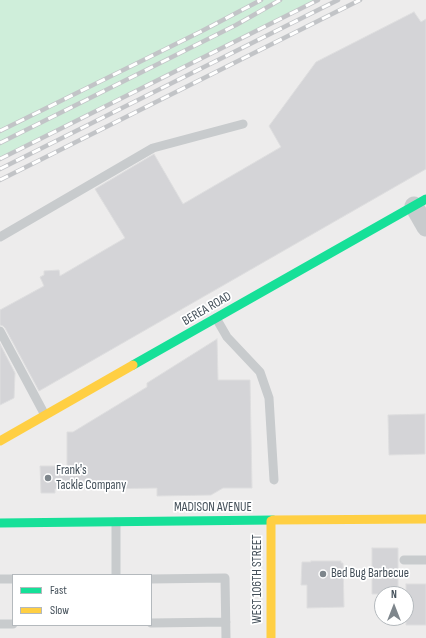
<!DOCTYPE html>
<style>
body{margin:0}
#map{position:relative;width:426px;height:638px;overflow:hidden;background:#edecec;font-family:"Sofia Sans Condensed",sans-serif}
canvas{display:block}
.legend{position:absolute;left:12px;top:574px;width:140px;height:52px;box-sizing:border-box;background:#fff;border:1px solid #b4b9bd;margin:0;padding:5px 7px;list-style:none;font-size:12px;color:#434f59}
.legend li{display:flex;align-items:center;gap:8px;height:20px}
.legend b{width:20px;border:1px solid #b4b9bd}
.north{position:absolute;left:374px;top:586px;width:40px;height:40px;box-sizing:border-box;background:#fff;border:1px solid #b4b9bd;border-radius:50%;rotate:0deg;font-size:11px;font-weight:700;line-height:16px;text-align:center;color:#434f59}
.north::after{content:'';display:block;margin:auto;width:14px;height:18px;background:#7e868c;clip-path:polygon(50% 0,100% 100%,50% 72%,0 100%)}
</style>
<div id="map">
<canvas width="426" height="638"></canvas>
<ul class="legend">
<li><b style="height:5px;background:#16e098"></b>Fast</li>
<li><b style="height:5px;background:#ffcf43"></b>Slow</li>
</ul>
<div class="north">N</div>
</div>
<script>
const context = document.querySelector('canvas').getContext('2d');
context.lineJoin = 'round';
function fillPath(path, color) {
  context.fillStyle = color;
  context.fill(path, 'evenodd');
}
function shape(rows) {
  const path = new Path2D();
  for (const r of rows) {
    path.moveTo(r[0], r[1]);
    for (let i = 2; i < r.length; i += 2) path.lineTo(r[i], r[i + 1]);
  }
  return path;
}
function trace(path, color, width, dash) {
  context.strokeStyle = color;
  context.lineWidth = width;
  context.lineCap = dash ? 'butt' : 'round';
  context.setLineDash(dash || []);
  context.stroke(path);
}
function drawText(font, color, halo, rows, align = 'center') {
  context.font = font + ' "Sofia Sans Condensed",sans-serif';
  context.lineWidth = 3.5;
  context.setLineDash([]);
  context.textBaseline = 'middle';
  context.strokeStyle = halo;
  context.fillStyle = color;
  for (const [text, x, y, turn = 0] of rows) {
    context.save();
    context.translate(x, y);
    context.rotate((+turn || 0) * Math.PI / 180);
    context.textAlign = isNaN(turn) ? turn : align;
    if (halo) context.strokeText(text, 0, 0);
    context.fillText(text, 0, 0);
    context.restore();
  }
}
const green = shape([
 [0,0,317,0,0,159]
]);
const building = shape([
 [414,12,421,22,426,19,426,169,39,391,5,328,3,326,0,325,0,310,44,286,40,277,44,275,44,271,59,270,60,276,125,238,95,189,154,154,183,204,281,147,269,126,316,62,414,12],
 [217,339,218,380,250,380,252,488,223,488,211,495,157,496,157,488,94,489,93,488,55,489,55,493,41,493,40,466,67,466,67,432,73,432,147,387,147,383,217,339],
 [0,344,15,373,14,398,0,405,0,344],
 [425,414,425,454,389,455,388,415,425,414],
 [372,548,398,548,398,594,372,594,372,548],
 [311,561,341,561,341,563,343,563,344,607,307,608,307,585,301,585,302,562,311,562,311,561],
 [406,584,426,584,426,625,406,625,406,584]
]);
const lane = shape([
 [0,237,153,148,243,124],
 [216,318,227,337,260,372,269,398,274,480],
 [0,331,45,415],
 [116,522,116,575],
 [404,560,426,560],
 [0,579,13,579],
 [151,579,225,578,226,638],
 [151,623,226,622],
 [0,624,13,624]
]);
const street = shape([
 [414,206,426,227]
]);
const fast = shape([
 [133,365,426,199],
 [0,523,273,520]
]);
const slow = shape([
 [0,441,133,365],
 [273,520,426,519],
 [271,521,271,638]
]);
const rail = shape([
 [0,131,200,32,261,0],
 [0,143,236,25,280,0],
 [0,159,318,0],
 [0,169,338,0],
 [0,180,360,0]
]);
const markers = [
 [48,478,4,"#7e868c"],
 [323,574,4,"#7e868c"]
];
const streetNames = [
 ["BEREA ROAD",207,309,-30],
 ["MADISON AVENUE",213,508],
 ["WEST 106TH STREET",258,579,-90]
];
const poiNames = [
 ["Frank's",56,471],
 ["Tackle Company",56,486],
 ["Bed Bug Barbecue",331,574]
];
fillPath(green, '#cfeeda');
fillPath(building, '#d4d4d7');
trace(building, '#dededf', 1);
trace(lane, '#c8cbcd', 9);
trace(street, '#c8cbcd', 19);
trace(fast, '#16e098', 9);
trace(slow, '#ffcf43', 9);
trace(rail, '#c2c4c7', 4.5);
trace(rail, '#fff', 3, [9]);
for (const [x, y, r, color] of markers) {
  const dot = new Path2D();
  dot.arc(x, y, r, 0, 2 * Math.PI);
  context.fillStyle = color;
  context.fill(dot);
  trace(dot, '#fff', 1.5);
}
drawText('13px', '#434f59', '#fff', streetNames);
drawText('13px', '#434f59', '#fff', poiNames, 'left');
</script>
